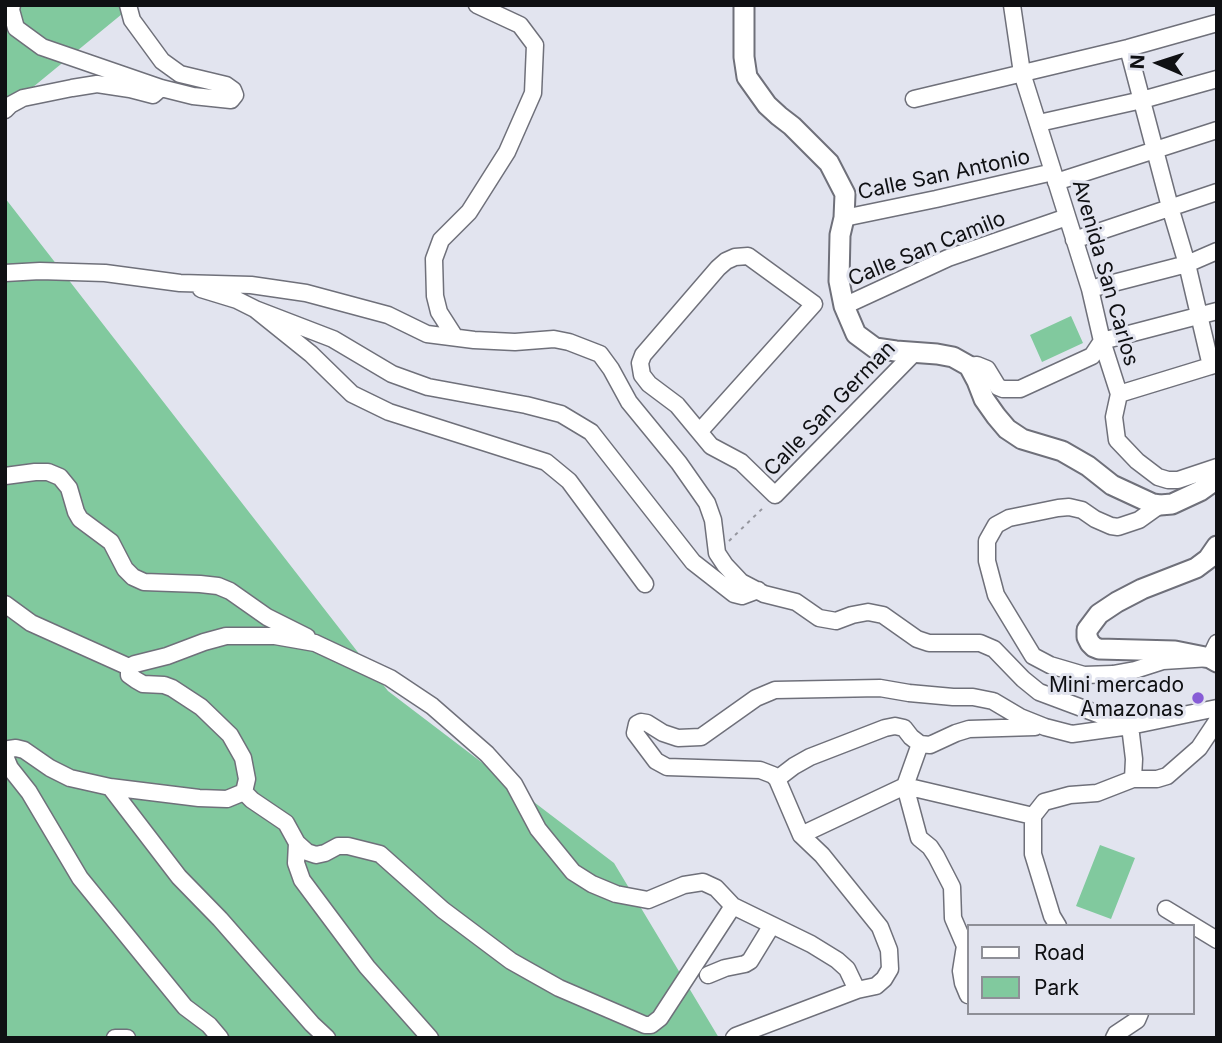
<!DOCTYPE html>
<style>
body{margin:0}
#map{position:relative;width:1222px;height:1043px;overflow:hidden;background:#e2e4ef;font-family:Inter,sans-serif}
canvas{display:block}
.frame{position:absolute;inset:0;border:7px solid #0f1013;pointer-events:none}
.legend{position:absolute;left:967px;top:924px;width:228px;height:91px;box-sizing:border-box;background:#e2e4ef;border:2px solid #8e8f97;margin:0;padding:9px 12px;list-style:none;font-size:21px;color:#0f1013}
.legend li{display:flex;align-items:center;gap:14px;height:35px}
.legend b{width:35px;border:2px solid #8e8f97}
.north{position:absolute;left:1124px;top:28px;width:70px;height:70px;-webkit-text-stroke:5px #e2e4ef;paint-order:stroke;rotate:273deg;font-size:19px;font-weight:700;line-height:28px;text-align:center;color:#0f1013}
.north::after{content:'';display:block;margin:auto;width:24px;height:32px;background:#0f1013;clip-path:polygon(50% 0,100% 100%,50% 72%,0 100%)}
</style>
<div id="map">
<canvas width="1222" height="1043"></canvas>
<div class="frame"></div>
<ul class="legend">
<li><b style="height:9px;background:#fff"></b>Road</li>
<li><b style="height:19px;background:#81c99e"></b>Park</li>
</ul>
<div class="north">N</div>
</div>
<script>
const context = document.querySelector('canvas').getContext('2d');
context.lineJoin = 'round';
function fillPath(path, color) {
  context.fillStyle = color;
  context.fill(path, 'evenodd');
}
function shape(rows) {
  const path = new Path2D();
  for (const r of rows) {
    path.moveTo(r[0], r[1]);
    for (let i = 2; i < r.length; i += 2) path.lineTo(r[i], r[i + 1]);
  }
  return path;
}
function trace(path, color, width, dash) {
  context.strokeStyle = color;
  context.lineWidth = width;
  context.lineCap = dash ? 'butt' : 'round';
  context.setLineDash(dash || []);
  context.stroke(path);
}
function drawText(font, color, halo, rows, align = 'center') {
  context.font = font + ' Inter,sans-serif';
  context.lineWidth = 6;
  context.setLineDash([]);
  context.textBaseline = 'middle';
  context.strokeStyle = halo;
  context.fillStyle = color;
  for (const [text, x, y, turn = 0] of rows) {
    context.save();
    context.translate(x, y);
    context.rotate((+turn || 0) * Math.PI / 180);
    context.textAlign = isNaN(turn) ? turn : align;
    if (halo) context.strokeText(text, 0, 0);
    context.fillText(text, 0, 0);
    context.restore();
  }
}
const green = shape([
 [5,5,133,5,5,110],
 [5,198,388,691,614,863,719,1038,5,1038],
 [1071,316,1083,343,1042,362,1030,335],
 [1100,845,1135,858,1111,919,1076,906]
]);
const path = shape([
 [729,541,765,506]
]);
const minor = shape([
 [12,5,11,10,16,28,42,47,161,88,193,96,231,100,235,95,233,90,226,85,180,74,162,61,132,20,128,5],
 [1012,5,1022,73,1090,289,1102,341,1119,394,1114,417,1117,440,1137,461,1158,477,1168,480,1178,480,1217,467],
 [1128,48,1170,207,1187,264,1211,366],
 [914,99,1128,48,1217,23],
 [5,110,10,105,23,98,72,88,97,84,130,89,153,95,161,88],
 [1039,123,1142,100,1217,79],
 [1056,182,1217,130],
 [844,218,936,199,1053,172],
 [1074,240,1217,192],
 [5,273,40,271,105,273,180,283,251,285,306,293,388,315,427,334,474,340,515,342,554,339,569,342,600,354,611,369,629,402,679,463,707,503,713,520,717,553,725,565,741,582,764,594,796,602,819,618,836,621,852,615,868,612,883,615,917,639,929,643,980,643,994,649,1023,679,1039,692,1130,726,1134,759,1133,779],
 [201,289,237,300,255,309,311,354,352,394,389,412,546,462,569,481,645,584],
 [1090,289,1187,264,1217,251],
 [844,306,948,258,1067,217],
 [255,309,333,339,392,374,428,387,526,405,561,414,591,432,693,562,734,594,742,596,758,590],
 [455,337,439,312,435,296,434,259,441,240,469,212,507,152,533,93,535,45,520,25,477,5],
 [969,366,977,365,987,369,998,387,1003,389,1020,389,1092,356,1102,341,1217,311],
 [1119,394,1217,364],
 [700,431,814,304,748,256,735,257,726,261,718,268,643,355,640,363,642,375,649,384,677,405,711,446,741,462,775,495,915,352],
 [5,476,35,472,48,472,60,477,69,488,76,512,80,519,111,542,125,569,133,577,144,582,200,584,218,586,230,591,267,617,307,637],
 [1160,505,1139,520,1118,527,1111,526,1095,519,1082,510,1069,507,1058,508,1009,518,996,525,987,541,987,561,996,595,1033,656,1050,665,1084,675,1113,674,1135,670,1163,661,1210,658,1217,643],
 [5,604,31,623,129,667],
 [920,744,905,786,919,838,930,847,936,856,952,887,953,918,965,946,961,971,963,983,968,995],
 [777,779,794,766,810,757,885,728,895,726,904,728,911,737,920,744,930,745,956,733,969,729,1035,727],
 [110,787,179,877,220,919,312,1024,327,1038],
 [244,792,252,800,286,823,297,843,296,863,302,880,367,967,430,1038],
 [801,835,905,786,1033,816],
 [297,843,307,852,316,855,325,853,338,846,348,846,380,854,443,910,511,961,559,988,645,1025,651,1025,660,1018,733,906],
 [1166,909,1217,940],
 [1058,926,1052,916,1033,854,1033,816,1044,802,1070,795,1097,793,1133,779,1157,779,1167,776,1199,748,1217,721],
 [708,975,725,968,745,964,750,961,772,925],
 [115,1038,127,1038],
 [220,1038,209,1025,185,1007,80,878,29,792,10,768,5,756,9,749,16,748,24,750,50,768,70,778,110,787,199,798,227,799,244,792,247,779,243,758,230,735,201,707,172,688,164,685,143,684,136,680,129,675,129,667,135,664,167,656,204,642,226,636,275,636,315,643,390,678,432,706,487,754,514,784,538,829,573,872,592,884,616,894,648,900,684,885,703,882,716,888,733,906,811,944,837,960,847,969,857,990,876,986,884,979,890,969,889,950,880,927,822,855,801,835,777,779,773,775,760,770,667,767,656,761,635,733,637,724,641,722,647,723,663,733,678,738,701,737,756,698,775,690,880,688,909,693,953,697,973,697,993,701,1020,717,1045,727,1072,734,1130,726,1217,708],
 [734,1038,736,1036,857,990],
 [1114,1038,1116,1034,1137,1020,1140,1013]
]);
const major = shape([
 [744,5,744,57,747,77,767,105,779,116,792,126,829,163,845,194,844,218,840,235,839,281,844,306,856,334,875,348,896,351,937,354,953,357,969,366,977,381,984,399,996,416,1007,429,1022,439,1062,451,1088,466,1112,485,1153,504,1160,505,1172,504,1200,491,1217,479],
 [1217,546,1208,559,1196,568,1142,589,1117,602,1099,614,1087,630,1087,637,1090,643,1094,647,1099,649,1175,651,1210,658,1217,662]
]);
const markers = [
 [1198,698,7,"#875cd6"]
];
const streetNames = [
 ["Calle San Antonio",944,175,-12],
 ["Calle San Camilo",927,249,-22],
 ["Avenida San Carlos",1105,273,74],
 ["Calle San German",830,409,-46]
];
const poiNames = [
 ["Mini mercado",1184,686],
 ["Amazonas",1184,710]
];
fillPath(green, '#81c99e');
trace(minor, '#6f707a', 19);
trace(major, '#6f707a', 23);
trace(path, '#95969e', 2, [3.5, 5]);
trace(minor, '#fff', 16);
trace(major, '#fff', 19);
for (const [x, y, r, color] of markers) {
  const dot = new Path2D();
  dot.arc(x, y, r, 0, 2 * Math.PI);
  context.fillStyle = color;
  context.fill(dot);
  trace(dot, '#e2e4ef', 2.5);
}
drawText('21px', '#0f1013', '#e2e4ef', streetNames);
drawText('21px', '#0f1013', '#e2e4ef', poiNames, 'right');
</script>
